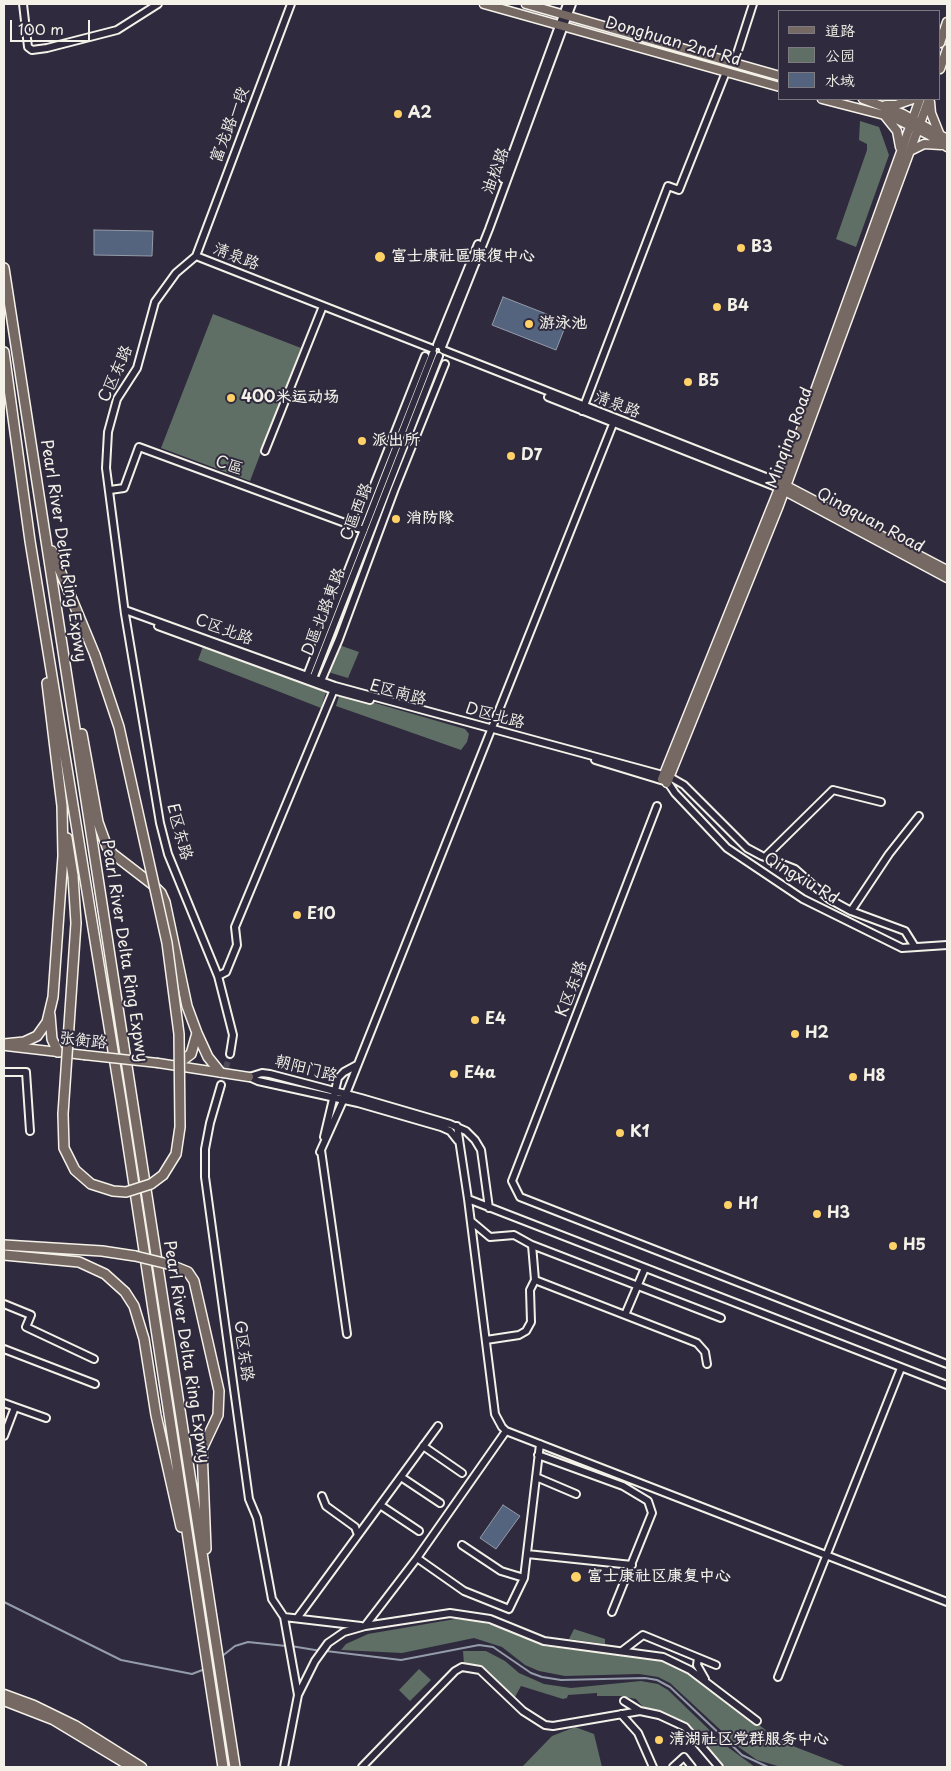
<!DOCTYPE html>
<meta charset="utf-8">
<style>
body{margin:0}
#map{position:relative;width:951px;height:1771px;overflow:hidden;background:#2f2a3d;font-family:"Playpen Sans","LXGW WenKai TC",sans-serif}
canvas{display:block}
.frame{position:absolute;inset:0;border:5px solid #f4f1e8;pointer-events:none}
.legend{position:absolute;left:778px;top:10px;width:162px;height:90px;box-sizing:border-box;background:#2f2a3d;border:1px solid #7e7a81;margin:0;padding:6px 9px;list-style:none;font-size:15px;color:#f4f1e8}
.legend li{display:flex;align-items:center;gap:10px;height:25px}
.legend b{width:25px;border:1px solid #7e7a81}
.scale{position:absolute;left:10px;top:20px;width:80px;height:22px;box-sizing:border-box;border:2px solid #f4f1e8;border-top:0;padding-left:6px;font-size:15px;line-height:18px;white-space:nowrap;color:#f4f1e8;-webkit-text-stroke:4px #2f2a3d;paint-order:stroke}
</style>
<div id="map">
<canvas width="951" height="1771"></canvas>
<div class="frame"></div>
<ul class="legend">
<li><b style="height:6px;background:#766964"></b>道路</li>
<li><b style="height:14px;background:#5f6f65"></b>公园</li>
<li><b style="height:14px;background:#54647f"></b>水域</li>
</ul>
<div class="scale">100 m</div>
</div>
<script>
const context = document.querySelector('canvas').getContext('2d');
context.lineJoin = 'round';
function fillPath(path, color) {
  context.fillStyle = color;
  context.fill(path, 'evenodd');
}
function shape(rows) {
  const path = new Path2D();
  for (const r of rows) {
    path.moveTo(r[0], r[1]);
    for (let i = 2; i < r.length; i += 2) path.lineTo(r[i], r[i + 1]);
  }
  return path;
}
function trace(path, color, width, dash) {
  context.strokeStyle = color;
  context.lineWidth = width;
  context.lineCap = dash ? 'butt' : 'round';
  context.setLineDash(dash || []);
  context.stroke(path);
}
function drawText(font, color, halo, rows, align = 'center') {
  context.font = font + ' "Playpen Sans","LXGW WenKai TC",sans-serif';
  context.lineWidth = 4;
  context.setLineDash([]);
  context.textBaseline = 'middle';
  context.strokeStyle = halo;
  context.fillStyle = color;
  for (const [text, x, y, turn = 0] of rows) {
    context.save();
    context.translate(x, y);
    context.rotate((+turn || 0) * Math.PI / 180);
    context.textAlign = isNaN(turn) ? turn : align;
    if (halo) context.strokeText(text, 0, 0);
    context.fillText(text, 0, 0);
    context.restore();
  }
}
const green = shape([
 [860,121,879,127,889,155,856,247,836,239,867,150,867,144,859,140],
 [213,314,301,348,250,481,161,448],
 [204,644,326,692,321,708,198,660],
 [339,645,359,652,348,678,328,672],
 [340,693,465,729,469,734,467,742,461,750,336,706],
 [455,1619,473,1620,503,1628,543,1646,663,1660,698,1678,780,1741,847,1767,781,1767,757,1760,740,1748,670,1683,658,1677,639,1674,565,1676,539,1671,525,1665,502,1647,474,1638,402,1653,341,1650,346,1644,368,1634],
 [574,1629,605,1639,605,1644,569,1639],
 [463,1651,486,1651,505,1661,519,1673,544,1684,571,1688,641,1681,658,1684,668,1690,725,1745,755,1767,723,1767,687,1724,643,1707,636,1699,620,1696,597,1696,597,1693,568,1695,567,1698,563,1699,521,1686,515,1697,480,1667,464,1664],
 [419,1669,431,1680,410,1701,399,1690],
 [575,1727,594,1734,602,1767,522,1767,552,1736]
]);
const water = shape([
 [94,230,153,231,152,256,94,255,94,230],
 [503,297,567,322,556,350,492,325,503,297],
 [503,1505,520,1516,496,1549,480,1538,503,1505]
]);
const stream = shape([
 [4,1602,121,1660,192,1674,205,1669],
 [291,1646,321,1651],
 [326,1651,401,1660,479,1645,493,1647,531,1673,542,1677,561,1680,645,1678,657,1680,670,1687,742,1755,768,1767],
 [221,1657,235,1646,248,1642,286,1646]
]);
const minorTunnel = shape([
 [221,1085,230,1054]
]);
const minor = shape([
 [23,4,28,47,32,50,47,48,117,30,158,4],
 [734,63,753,4],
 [503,179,567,4],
 [196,256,433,349],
 [437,345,478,244],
 [442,347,489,229,572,4],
 [443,350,781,483],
 [548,397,779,488],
 [582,411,668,186,679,190,726,72],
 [265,451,323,306],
 [110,490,124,488,139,447,364,530],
 [357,528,425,356],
 [125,610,335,686,670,777,684,785,747,848,762,856,795,869,829,899,851,911,889,854,919,816],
 [158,626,333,690,370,700],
 [306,678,433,353],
 [312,681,439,356],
 [321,681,339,639,394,491,445,364],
 [595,760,664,781],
 [665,778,675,793,727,848,803,899,902,948,947,945],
 [657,806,512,1181,520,1197,947,1364],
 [765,857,833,790,881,802],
 [851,911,905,931,915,947],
 [218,976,226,972,237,945,235,927,335,687],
 [230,1054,233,1035,218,976,168,854,160,823,125,614,106,468,108,432,117,399,137,368,155,302,176,273,196,256,291,4],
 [4,1072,26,1072,30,1131],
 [249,1077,262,1073,270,1074,361,1098,450,1124,466,1131,475,1140,481,1150,489,1208],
 [249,1077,258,1081,358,1103,441,1127,450,1131,458,1141],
 [221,1085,210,1123,205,1149,205,1177,249,1499,257,1518,272,1599,284,1617,298,1695],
 [457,1126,468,1199,495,1414,502,1427,506,1431,947,1602],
 [324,1137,338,1078,344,1072,357,1065],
 [321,1150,347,1334],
 [320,1152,346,1094,615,419],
 [468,1199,947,1385],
 [471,1221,490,1237,514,1235,532,1245,535,1280,530,1290,531,1322,526,1331,519,1335,486,1340],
 [532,1245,721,1318],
 [535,1280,697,1343,705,1352,707,1364],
 [4,1304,31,1315,26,1327,94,1359],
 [625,1315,645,1268],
 [4,1349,95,1384],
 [4,1403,15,1407,4,1436],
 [15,1407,46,1418],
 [423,1446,462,1473],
 [538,1455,623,1486,648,1501,652,1513,612,1612],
 [401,1477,440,1503],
 [536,1477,576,1494],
 [322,1496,326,1506,355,1527,358,1535],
 [380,1505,419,1531],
 [462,1545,501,1571,524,1578],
 [527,1554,632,1565],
 [417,1558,464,1591,509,1609,524,1578,540,1444],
 [284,1617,361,1626],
 [298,1617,438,1426],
 [365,1626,417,1558,506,1431],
 [622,1651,643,1635,716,1665],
 [698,1658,697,1665,705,1679],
 [778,1677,901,1368],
 [624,1701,640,1711],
 [621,1714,638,1733,653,1767],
 [284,1767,298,1695,315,1661,328,1643,344,1632,365,1626,450,1613,490,1619,544,1641,663,1657,690,1670,757,1721],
 [362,1767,455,1671,462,1667,480,1670,523,1711,545,1725,553,1726,640,1711,659,1715,685,1727,719,1767],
 [673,1767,684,1757,692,1767]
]);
const major = shape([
 [484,4,780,87],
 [526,4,780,76],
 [940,43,947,22],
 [940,69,947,49],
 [822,99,892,117,929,135,947,147],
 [863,99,903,114,947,139],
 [930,102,931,113,939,133],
 [886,105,896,105,913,99],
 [885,116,897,131,900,147],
 [910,151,924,144,941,145],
 [783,484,947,570],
 [781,489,947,578],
 [662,779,786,471,920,99],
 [667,783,778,508,929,99],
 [6,1046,84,1055],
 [158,1063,249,1077],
 [4,1694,34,1705,75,1725,142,1767],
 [4,1701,53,1720,131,1767]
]);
const highway = shape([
 [4,268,235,1767],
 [4,352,30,541,121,1100,223,1767],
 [52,551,95,655],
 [82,734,98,822,107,847,113,854,152,884,161,893,165,902,187,1006,197,1033,191,1054,176,1065],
 [67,838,73,876],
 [50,1015,52,1039,58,1052],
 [197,1033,208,1057,220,1072],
 [4,1044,24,1042,37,1036,47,1022,53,997,63,856,62,806,47,683],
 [4,1245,102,1251,135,1256],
 [4,1255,79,1262,105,1274,125,1292,134,1306,144,1339,156,1415,181,1527],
 [168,1264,188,1272,194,1281,219,1391,218,1415,202,1449,206,1549]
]);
const majorBridge = shape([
 [84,1055,158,1063]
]);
const highwayBridge = shape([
 [73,876,76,923,63,1114,64,1148,75,1170,91,1184,113,1191,126,1192,151,1184,163,1175,176,1154,180,1127,179,1034,167,943,119,727,95,655],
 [135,1256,168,1264]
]);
const markers = [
 [398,114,5,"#ffd166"],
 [741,248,5,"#ffd166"],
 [380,257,6,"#ffd166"],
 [717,307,5,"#ffd166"],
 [529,324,5,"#ffd166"],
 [688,382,5,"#ffd166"],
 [231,398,5,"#ffd166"],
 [362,441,5,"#ffd166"],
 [511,456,5,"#ffd166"],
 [396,519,5,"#ffd166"],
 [297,915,5,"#ffd166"],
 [475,1020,5,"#ffd166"],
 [795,1034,5,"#ffd166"],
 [454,1074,5,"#ffd166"],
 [853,1077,5,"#ffd166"],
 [620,1133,5,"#ffd166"],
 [728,1205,5,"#ffd166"],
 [817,1214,5,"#ffd166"],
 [893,1246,5,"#ffd166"],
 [576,1577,6,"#ffd166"],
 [659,1740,5,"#ffd166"]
];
const streetNames = [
 ["Donghuan 2nd Rd",673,42,16],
 ["富龙路一段",230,125,-69],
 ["油松路",496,171,-69],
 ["清泉路",236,257,21],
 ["C区东路",116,374,-66],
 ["清泉路",617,405,21],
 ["Minqing Road",790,438,-70],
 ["C區",229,466,20],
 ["C區西路",357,512,-69],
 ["Qingquan Road",870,521,28],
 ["Pearl River Delta Ring Expwy",63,551,81],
 ["D區北路東路",324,612,-69],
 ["C区北路",224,630,20],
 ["E区南路",398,693,15],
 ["D区北路",495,716,15],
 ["E区东路",179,832,75],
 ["Qingxiu Rd",801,879,31],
 ["Pearl River Delta Ring Expwy",124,951,81],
 ["K区东路",572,989,-69],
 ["张衡路",83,1041,6],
 ["朝阳门路",306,1069,14],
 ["G区东路",243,1351,82],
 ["Pearl River Delta Ring Expwy",186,1352,81]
];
const poiNames = [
 ["A2",408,114],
 ["B3",751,248],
 ["富士康社區康復中心",391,257],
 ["B4",727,307],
 ["游泳池",539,324],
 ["B5",698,382],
 ["400米运动场",241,398],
 ["派出所",372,441],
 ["D7",521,456],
 ["消防隊",406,519],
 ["E10",307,915],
 ["E4",485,1020],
 ["H2",805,1034],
 ["E4a",464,1074],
 ["H8",863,1077],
 ["K1",630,1133],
 ["H1",738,1205],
 ["H3",827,1214],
 ["H5",903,1246],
 ["富士康社区康复中心",587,1577],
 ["清湖社区党群服务中心",669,1740]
];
fillPath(green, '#5f6f65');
fillPath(water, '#54647f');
trace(water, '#949ca9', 1);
trace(stream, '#949ca9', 2);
trace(minorTunnel, '#4d4857', 6, [6, 3]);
trace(minor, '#f4f1e8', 10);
trace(major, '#f4f1e8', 11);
trace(highway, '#f4f1e8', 12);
trace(minor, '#2f2a3d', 6);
trace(major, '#766964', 8);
trace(highway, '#766964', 9);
trace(majorBridge, '#f4f1e8', 11, []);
trace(highwayBridge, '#f4f1e8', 12, []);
trace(majorBridge, '#766964', 8);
trace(highwayBridge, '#766964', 9);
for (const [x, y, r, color] of markers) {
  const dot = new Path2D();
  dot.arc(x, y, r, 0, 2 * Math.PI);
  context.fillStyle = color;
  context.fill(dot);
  trace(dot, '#2f2a3d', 2);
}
drawText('16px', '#f4f1e8', '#2f2a3d', streetNames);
drawText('bold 16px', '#f4f1e8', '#2f2a3d', poiNames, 'left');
</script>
